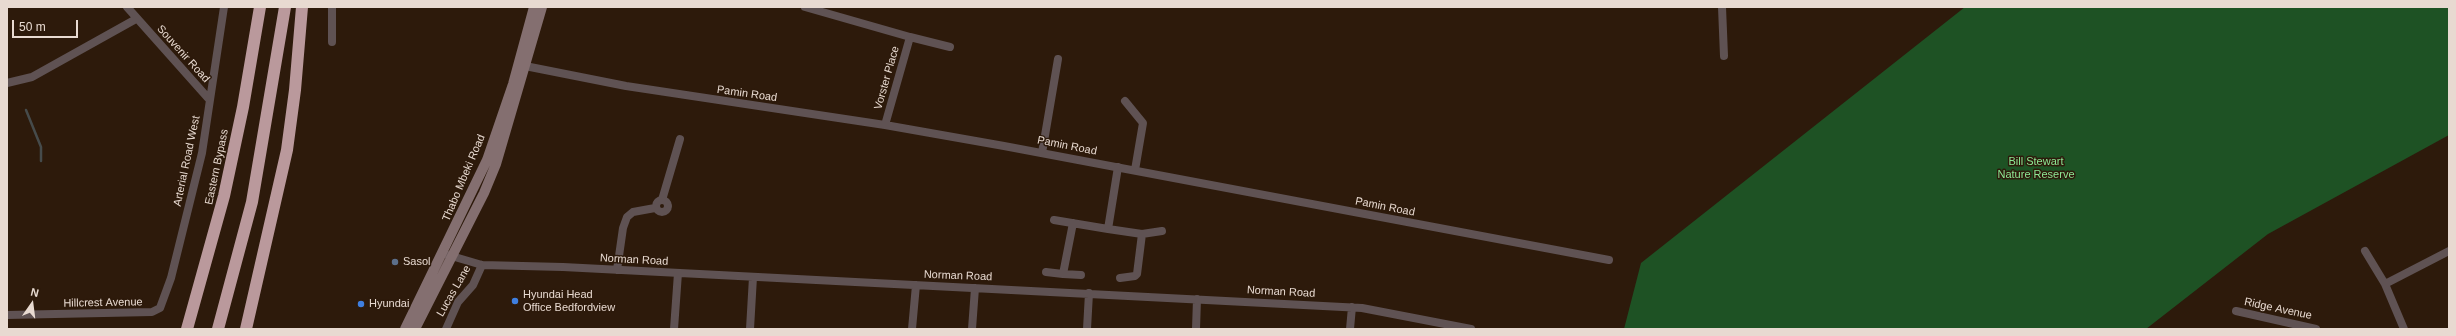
<!DOCTYPE html>
<style>
body{margin:0}
#map{position:relative;width:2456px;height:336px;overflow:hidden;background:#2d1a0b;font-family:Arial,sans-serif}
canvas{display:block}
.frame{position:absolute;inset:0;border:8px solid #e8dad1;pointer-events:none}
.north{position:absolute;left:12px;top:284px;width:40px;height:40px;-webkit-text-stroke:3px #2d1a0b;paint-order:stroke;rotate:14deg;font-size:11px;font-weight:700;line-height:16px;text-align:center;color:#e8dad1}
.north::after{content:'';display:block;margin:auto;width:14px;height:18px;background:#e8dad1;clip-path:polygon(50% 0,100% 100%,50% 72%,0 100%)}
.scale{position:absolute;left:12px;top:20px;width:66px;height:18px;box-sizing:border-box;border:2px solid #e8dad1;border-top:0;padding-left:5px;font-size:12px;line-height:14px;white-space:nowrap;color:#e8dad1;-webkit-text-stroke:3px #2d1a0b;paint-order:stroke}
</style>
<div id="map">
<canvas width="2456" height="336"></canvas>
<div class="frame"></div>
<div class="north">N</div>
<div class="scale">50 m</div>
</div>
<script>
const context = document.querySelector('canvas').getContext('2d');
context.lineJoin = 'round';
function fillPath(path, color) {
  context.fillStyle = color;
  context.fill(path, 'evenodd');
}
function shape(rows) {
  const path = new Path2D();
  for (const r of rows) {
    if (r.length === 3) {
      path.moveTo(r[0] + r[2], r[1]);
      path.arc(r[0], r[1], r[2], 0, 2 * Math.PI);
      continue;
    }
    path.moveTo(r[0], r[1]);
    for (let i = 2; i < r.length; i += 2) path.lineTo(r[i], r[i + 1]);
  }
  return path;
}
function trace(path, color, width, dash) {
  context.strokeStyle = color;
  context.lineWidth = width;
  context.lineCap = dash ? 'butt' : 'round';
  context.setLineDash(dash || []);
  context.stroke(path);
}
function drawText(font, color, halo, rows, align = 'center') {
  context.font = font + ' Arial,sans-serif';
  context.lineWidth = 3;
  context.setLineDash([]);
  context.textBaseline = 'middle';
  context.strokeStyle = halo;
  context.fillStyle = color;
  for (const [text, x, y, turn = 0] of rows) {
    context.save();
    context.translate(x, y);
    context.rotate((+turn || 0) * Math.PI / 180);
    context.textAlign = isNaN(turn) ? turn : align;
    if (halo) context.strokeText(text, 0, 0);
    context.fillText(text, 0, 0);
    context.restore();
  }
}
const green = shape([
 [1965,7,2449,7,2449,135,2268,234,2146,329,1624,329,1641,263]
]);
const stream = shape([
 [26,110,41,147,41,161]
]);
const minor = shape([
 [127,7,208,98],
 [805,7,910,37,885,125],
 [1722,7,1724,56],
 [910,37,950,47],
 [332,42,332,7],
 [520,65,626,86,885,125,1004,146,1609,260],
 [7,83,32,77,136,19],
 [1125,101,1143,123,1135,170],
 [1042,153,1058,59],
 [1118,167,1108,229,1142,234,1162,231],
 [662,206,6],
 [662,200,680,139],
 [1054,220,1108,229],
 [1073,223,1063,274,1081,275],
 [2365,251,2385,284,2404,329],
 [448,255,482,265,563,267,1362,308,1471,329],
 [617,270,623,228,627,217,633,212,655,208],
 [1046,272,1063,274],
 [1120,278,1135,276,1137,274,1142,234],
 [2385,284,2449,251],
 [2236,311,2316,329],
 [7,315,152,312,160,308,171,278,202,153,224,7],
 [446,329,458,302,473,285,482,265],
 [674,329,678,273],
 [750,329,753,277],
 [912,329,916,285],
 [972,329,975,288],
 [1087,329,1089,293],
 [1196,329,1197,299],
 [1350,329,1352,307]
]);
const secondary = shape([
 [405,329,487,160,513,84,534,7],
 [415,329,484,193,496,164,542,7]
]);
const motorway = shape([
 [187,329,224,196,243,107,260,7],
 [218,329,252,202,285,7],
 [246,329,287,150,295,90,302,7]
]);
const markers = [
 [395,262,4,"#5c6f8a"],
 [515,301,4,"#3f7fe0"],
 [361,304,4,"#3f7fe0"]
];
const streetNames = [
 ["Souvenir Road",183,54,48],
 ["Vorster Place",887,78,-74],
 ["Pamin Road",747,94,8],
 ["Pamin Road",1067,146,11],
 ["Arterial Road West",187,161,-78],
 ["Eastern Bypass",217,167,-78],
 ["Thabo Mbeki Road",464,178,-67],
 ["Pamin Road",1385,207,11],
 ["Norman Road",634,260,3],
 ["Norman Road",958,276,2],
 ["Lucas Lane",454,291,-60],
 ["Norman Road",1281,292,3],
 ["Hillcrest Avenue",103,303,-1],
 ["Ridge Avenue",2278,309,12]
];
const parkNames = [
 ["Bill Stewart",2036,162],
 ["Nature Reserve",2036,175]
];
const poiNames = [
 ["Sasol",403,262],
 ["Hyundai Head",523,295],
 ["Office Bedfordview",523,308],
 ["Hyundai",369,304]
];
fillPath(green, '#1e5224');
trace(stream, '#464b4b', 2.5);
trace(minor, '#5f5253', 8);
trace(secondary, '#846f70', 10);
trace(motorway, '#ba999c', 12);
for (const [x, y, r, color] of markers) {
  const dot = new Path2D();
  dot.arc(x, y, r, 0, 2 * Math.PI);
  context.fillStyle = color;
  context.fill(dot);
  trace(dot, '#2d1a0b', 1.5);
}
drawText('11px', '#e8dad1', '#2d1a0b', streetNames);
drawText('11px', '#8ce794', '#2d1a0b', parkNames);
drawText('11px', '#e8dad1', '#2d1a0b', poiNames, 'left');
</script>
